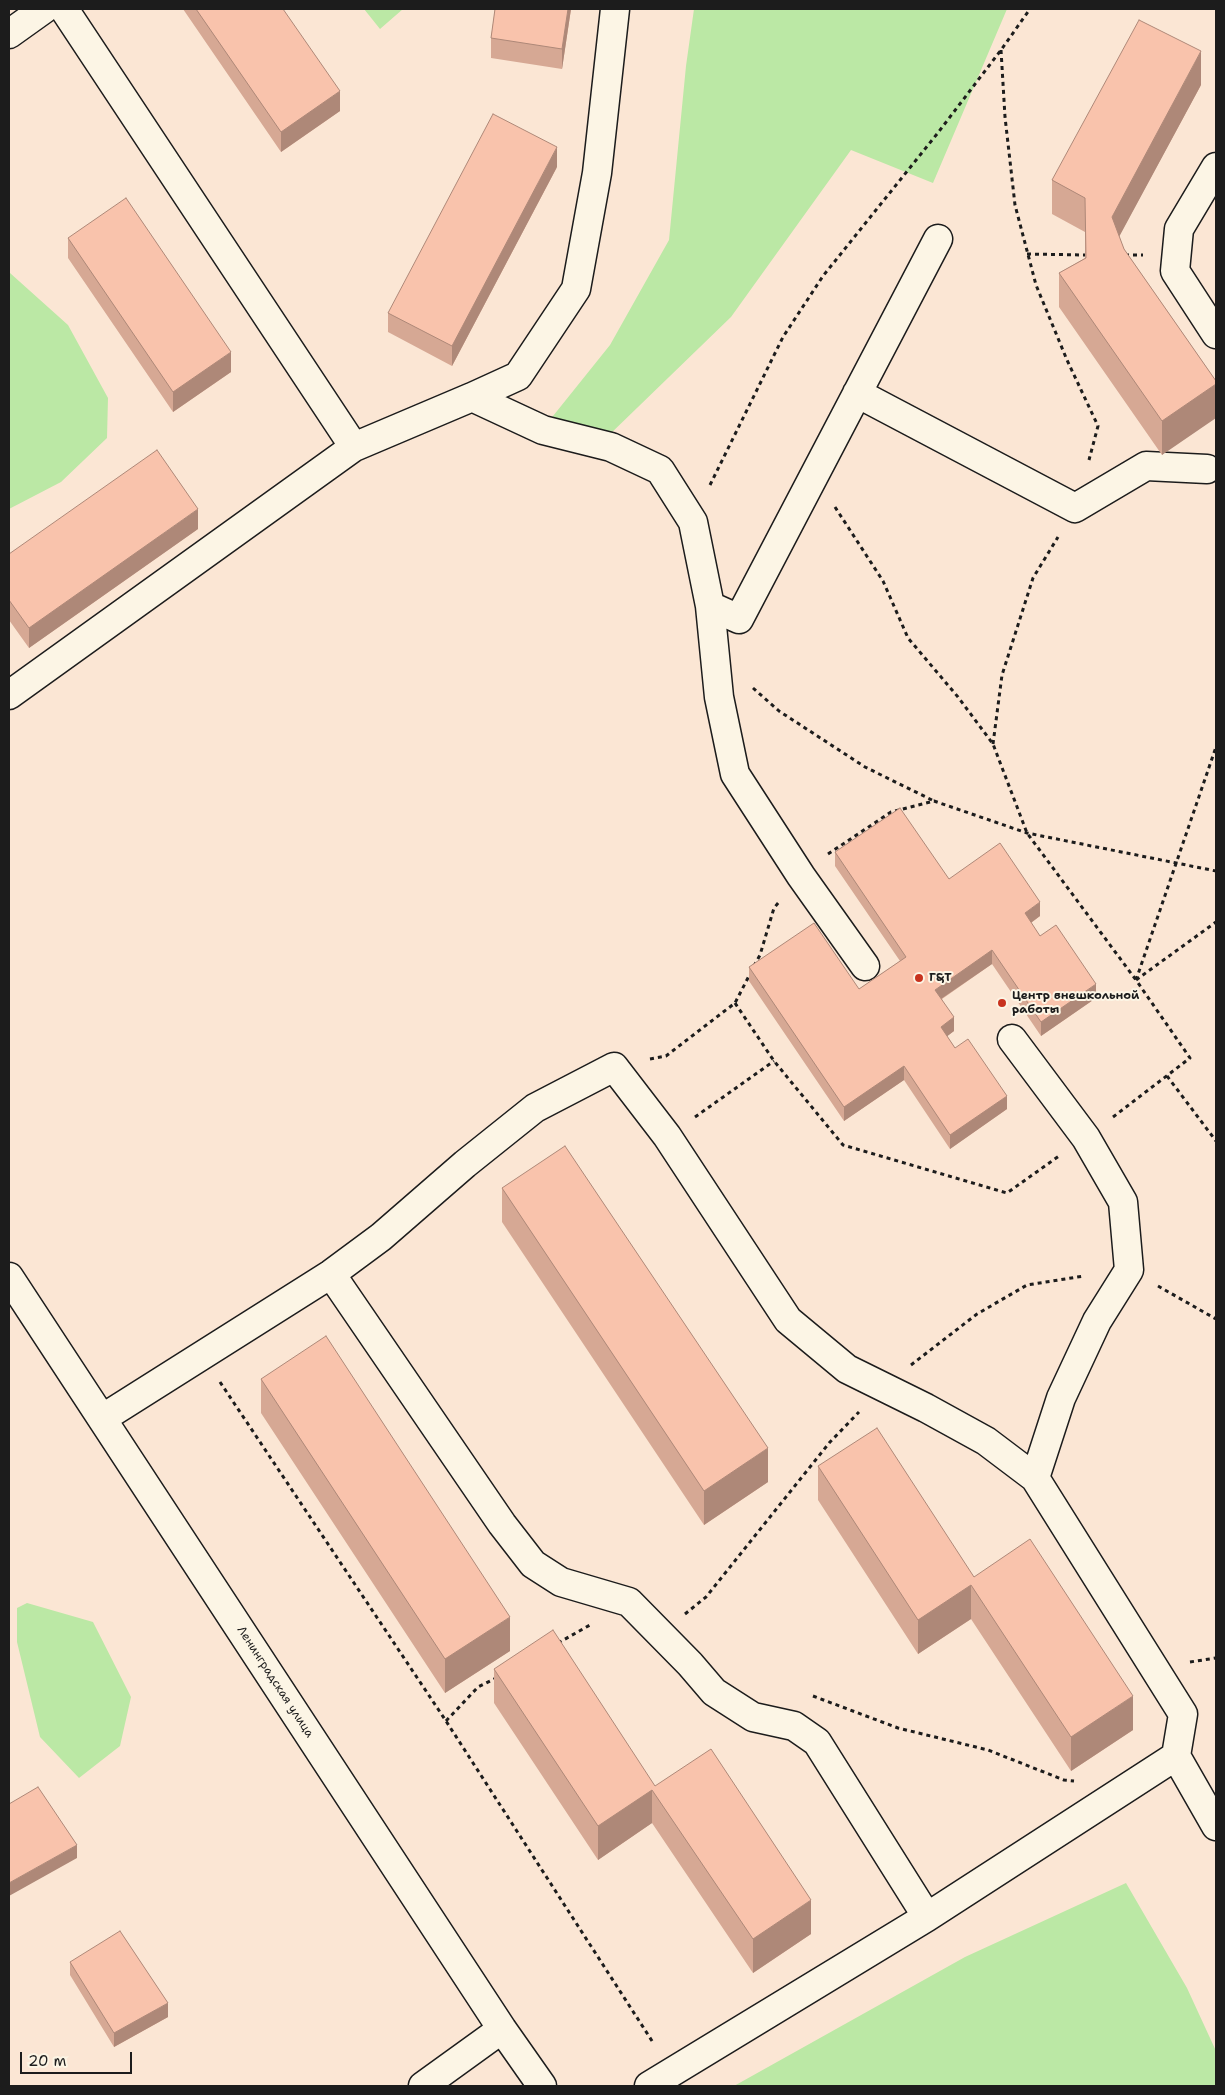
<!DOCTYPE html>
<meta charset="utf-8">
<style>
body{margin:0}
#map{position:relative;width:1225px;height:2095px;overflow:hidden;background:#fbe6d4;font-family:"Shantell Sans",sans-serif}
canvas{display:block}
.frame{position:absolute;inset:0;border:10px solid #1c1c1c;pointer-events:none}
.scale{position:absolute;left:20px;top:2052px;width:112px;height:22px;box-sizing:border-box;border:2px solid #1c1c1c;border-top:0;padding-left:6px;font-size:15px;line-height:18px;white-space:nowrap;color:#1c1c1c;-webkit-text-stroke:4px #fcf5e5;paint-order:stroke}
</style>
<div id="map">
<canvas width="1225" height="2095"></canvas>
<div class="frame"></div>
<div class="scale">20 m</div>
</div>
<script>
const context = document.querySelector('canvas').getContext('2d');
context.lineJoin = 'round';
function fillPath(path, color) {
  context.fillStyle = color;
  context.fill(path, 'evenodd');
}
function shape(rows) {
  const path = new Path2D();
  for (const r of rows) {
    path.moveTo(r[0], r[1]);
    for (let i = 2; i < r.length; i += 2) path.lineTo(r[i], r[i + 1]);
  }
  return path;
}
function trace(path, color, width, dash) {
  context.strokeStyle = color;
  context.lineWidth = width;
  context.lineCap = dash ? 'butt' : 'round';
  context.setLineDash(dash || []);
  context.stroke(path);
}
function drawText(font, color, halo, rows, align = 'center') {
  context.font = font + ' "Shantell Sans",sans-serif';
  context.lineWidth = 4;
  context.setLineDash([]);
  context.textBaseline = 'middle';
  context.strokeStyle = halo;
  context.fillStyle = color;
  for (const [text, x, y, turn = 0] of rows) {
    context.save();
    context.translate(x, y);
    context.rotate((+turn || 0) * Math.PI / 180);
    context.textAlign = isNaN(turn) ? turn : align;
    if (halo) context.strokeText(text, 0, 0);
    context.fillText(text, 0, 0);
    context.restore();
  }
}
const green = shape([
 [364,9,403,9,380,29],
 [694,9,1007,9,933,183,851,150,731,317,606,438,545,426,610,345,669,240,686,66],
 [10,273,68,325,108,398,107,438,61,482,9,509,9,274],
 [27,1603,93,1622,131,1697,120,1746,79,1778,40,1737,17,1642,17,1608],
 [1126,1883,1187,1988,1216,2051,1216,2086,734,2086,965,1957]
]);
const path = shape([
 [1001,50,1005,117,1015,205,1036,285,1067,360,1098,426,1089,460],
 [1027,254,1086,255],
 [1125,255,1143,255],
 [710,485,783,337,823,276,937,134,1001,50,1030,9],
 [835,507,883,581,908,638,958,697,993,744,1027,833,1136,980],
 [753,688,779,711,865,767,934,801],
 [993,744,1002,675,1033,578,1058,537],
 [828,854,891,812,934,801,1027,833,1216,871],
 [754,966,760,955,774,908,779,902],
 [1136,980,1216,747],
 [735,1003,774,1061,843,1145,1007,1193,1059,1156],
 [650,1059,666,1056,735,1003,750,974],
 [1167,1076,1216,1141],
 [695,1117,774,1061],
 [1113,1117,1190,1058,1136,980,1216,922],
 [1158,1286,1216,1319],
 [911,1365,977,1314,1027,1285,1084,1276],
 [220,1382,446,1721,654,2044],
 [685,1614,706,1597,830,1442,859,1412],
 [558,1643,590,1625],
 [1190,1662,1216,1658],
 [813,1696,898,1728,988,1750,1064,1780,1074,1781],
 [446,1721,478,1687,496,1678]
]);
const minor = shape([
 [9,34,44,9],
 [1216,167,1179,229,1175,271,1216,334],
 [857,393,1075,508,1146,466,1207,469],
 [472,397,518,376,576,289,597,173,615,9],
 [354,447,472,397,543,430,611,447,660,470,693,522,710,606,719,697,735,774,801,876,865,966],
 [710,606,739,619,938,239],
 [9,695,354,447,64,9],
 [1012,1039,1086,1138,1123,1202,1129,1270,1097,1321,1061,1398,1035,1478],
 [331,1274,502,1524,533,1564,561,1582,629,1602,690,1664,714,1692,753,1717,794,1726,817,1742,927,1917],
 [9,1277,502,2029,542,2086],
 [103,1418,331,1274,381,1237,465,1164,535,1108,614,1067,667,1136,788,1320,847,1369,926,1408,986,1441,1035,1478,1183,1714,1176,1756],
 [423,2086,502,2029],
 [649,2086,927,1917,1176,1756,1216,1826]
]);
const wall = shape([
 [183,9,283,9,340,111,281,152],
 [495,9,571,9,562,69,491,58,491,38],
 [1201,85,1119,236,1124,249,1216,381,1162,455,1059,307,1059,273,1085,258,1085,232,1052,214,1052,180],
 [557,167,452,366,388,332,388,313],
 [68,238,231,372,173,412,68,258],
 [198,529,29,648,9,620,9,554],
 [835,852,949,879,1040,916,1031,923,1040,936,1096,998,1041,1036,992,964,942,999,954,1031,947,1036,955,1048,1007,1109,950,1149,904,1080,844,1121,749,981,749,967,859,989,900,961,835,866],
 [502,1188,768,1482,704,1525,502,1222],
 [261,1379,510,1651,445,1693,261,1413],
 [818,1466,974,1577,1133,1730,1071,1771,971,1619,918,1654,818,1500],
 [494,1669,655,1786,811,1934,753,1973,652,1823,598,1860,494,1703],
 [70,1962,168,2017,114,2047,70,1975]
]);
const shadedWall = shape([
 [568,9,571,9,562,69,562,49],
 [1201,51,1201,85,1112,250,1112,217],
 [340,91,340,111,281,152,281,132],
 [557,147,557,167,452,366,452,346],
 [231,352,231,372,173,412,173,392],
 [1216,384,1216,418,1162,455,1162,421],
 [198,509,198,529,29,648,29,628],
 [1040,902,1040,916,1025,927,1025,913],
 [992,950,992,964,935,1003,935,990],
 [1096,984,1096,998,1041,1036,1041,1022],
 [954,1017,954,1031,941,1041,941,1027],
 [904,1066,904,1080,844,1121,844,1107],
 [1007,1096,1007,1109,950,1149,950,1135],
 [768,1448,768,1482,704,1525,704,1491],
 [971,1585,971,1619,918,1654,918,1620],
 [510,1617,510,1651,445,1693,445,1659],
 [1133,1696,1133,1730,1071,1771,1071,1737],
 [652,1790,652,1823,598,1860,598,1826],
 [77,1845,77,1858,9,1896,9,1883],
 [811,1900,811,1934,753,1973,753,1939],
 [168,2003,168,2017,114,2047,114,2033]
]);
const building = shape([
 [196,9,283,9,340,91,281,132,196,9],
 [495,9,568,9,562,49,491,38,495,9],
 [1139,20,1201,51,1112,217,1124,249,1216,381,1216,384,1162,421,1059,273,1086,258,1085,198,1052,180,1139,20],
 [493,114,557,147,452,346,388,313,493,114],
 [126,198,231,352,173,392,68,238,126,198],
 [157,450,198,509,29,628,9,600,9,554,157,450],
 [900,808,949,879,1000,843,1040,902,1025,913,1040,936,1056,925,1096,984,1041,1022,992,950,935,990,954,1017,941,1027,955,1048,968,1039,1007,1096,950,1135,904,1066,844,1107,749,967,814,923,859,989,906,957,835,852,900,808],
 [565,1146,768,1448,704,1491,502,1188,565,1146],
 [326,1336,510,1617,445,1659,261,1379,326,1336],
 [877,1428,974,1577,1030,1539,1133,1696,1071,1737,971,1585,918,1620,818,1466,877,1428],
 [553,1630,655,1786,711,1749,811,1900,753,1939,652,1790,598,1826,494,1669,553,1630],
 [38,1787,77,1845,9,1883,9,1804,38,1787],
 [120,1931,168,2003,114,2033,70,1962,120,1931]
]);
const markers = [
 [919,978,5,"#c8321e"],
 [1002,1003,5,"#c8321e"]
];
const poiNames = [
 ["Г&Т",929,978],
 ["Центр внешкольной",1012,996],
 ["работы",1012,1010]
];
const streetNames = [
 ["Ленинградская улица",275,1682,57]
];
fillPath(green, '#bbe8a5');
trace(minor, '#1c1c1c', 31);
trace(path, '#1c1c1c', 3, [4, 4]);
trace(minor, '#fcf5e5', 28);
fillPath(wall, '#d6a894');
fillPath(shadedWall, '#ae8878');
fillPath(building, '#f9c3ac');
trace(building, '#ae8878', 1);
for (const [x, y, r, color] of markers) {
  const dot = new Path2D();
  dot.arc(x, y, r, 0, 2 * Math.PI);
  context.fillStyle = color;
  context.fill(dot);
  trace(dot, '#fcf5e5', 2);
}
drawText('bold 12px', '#1c1c1c', '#fcf5e5', poiNames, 'left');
drawText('12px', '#1c1c1c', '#fcf5e5', streetNames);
</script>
